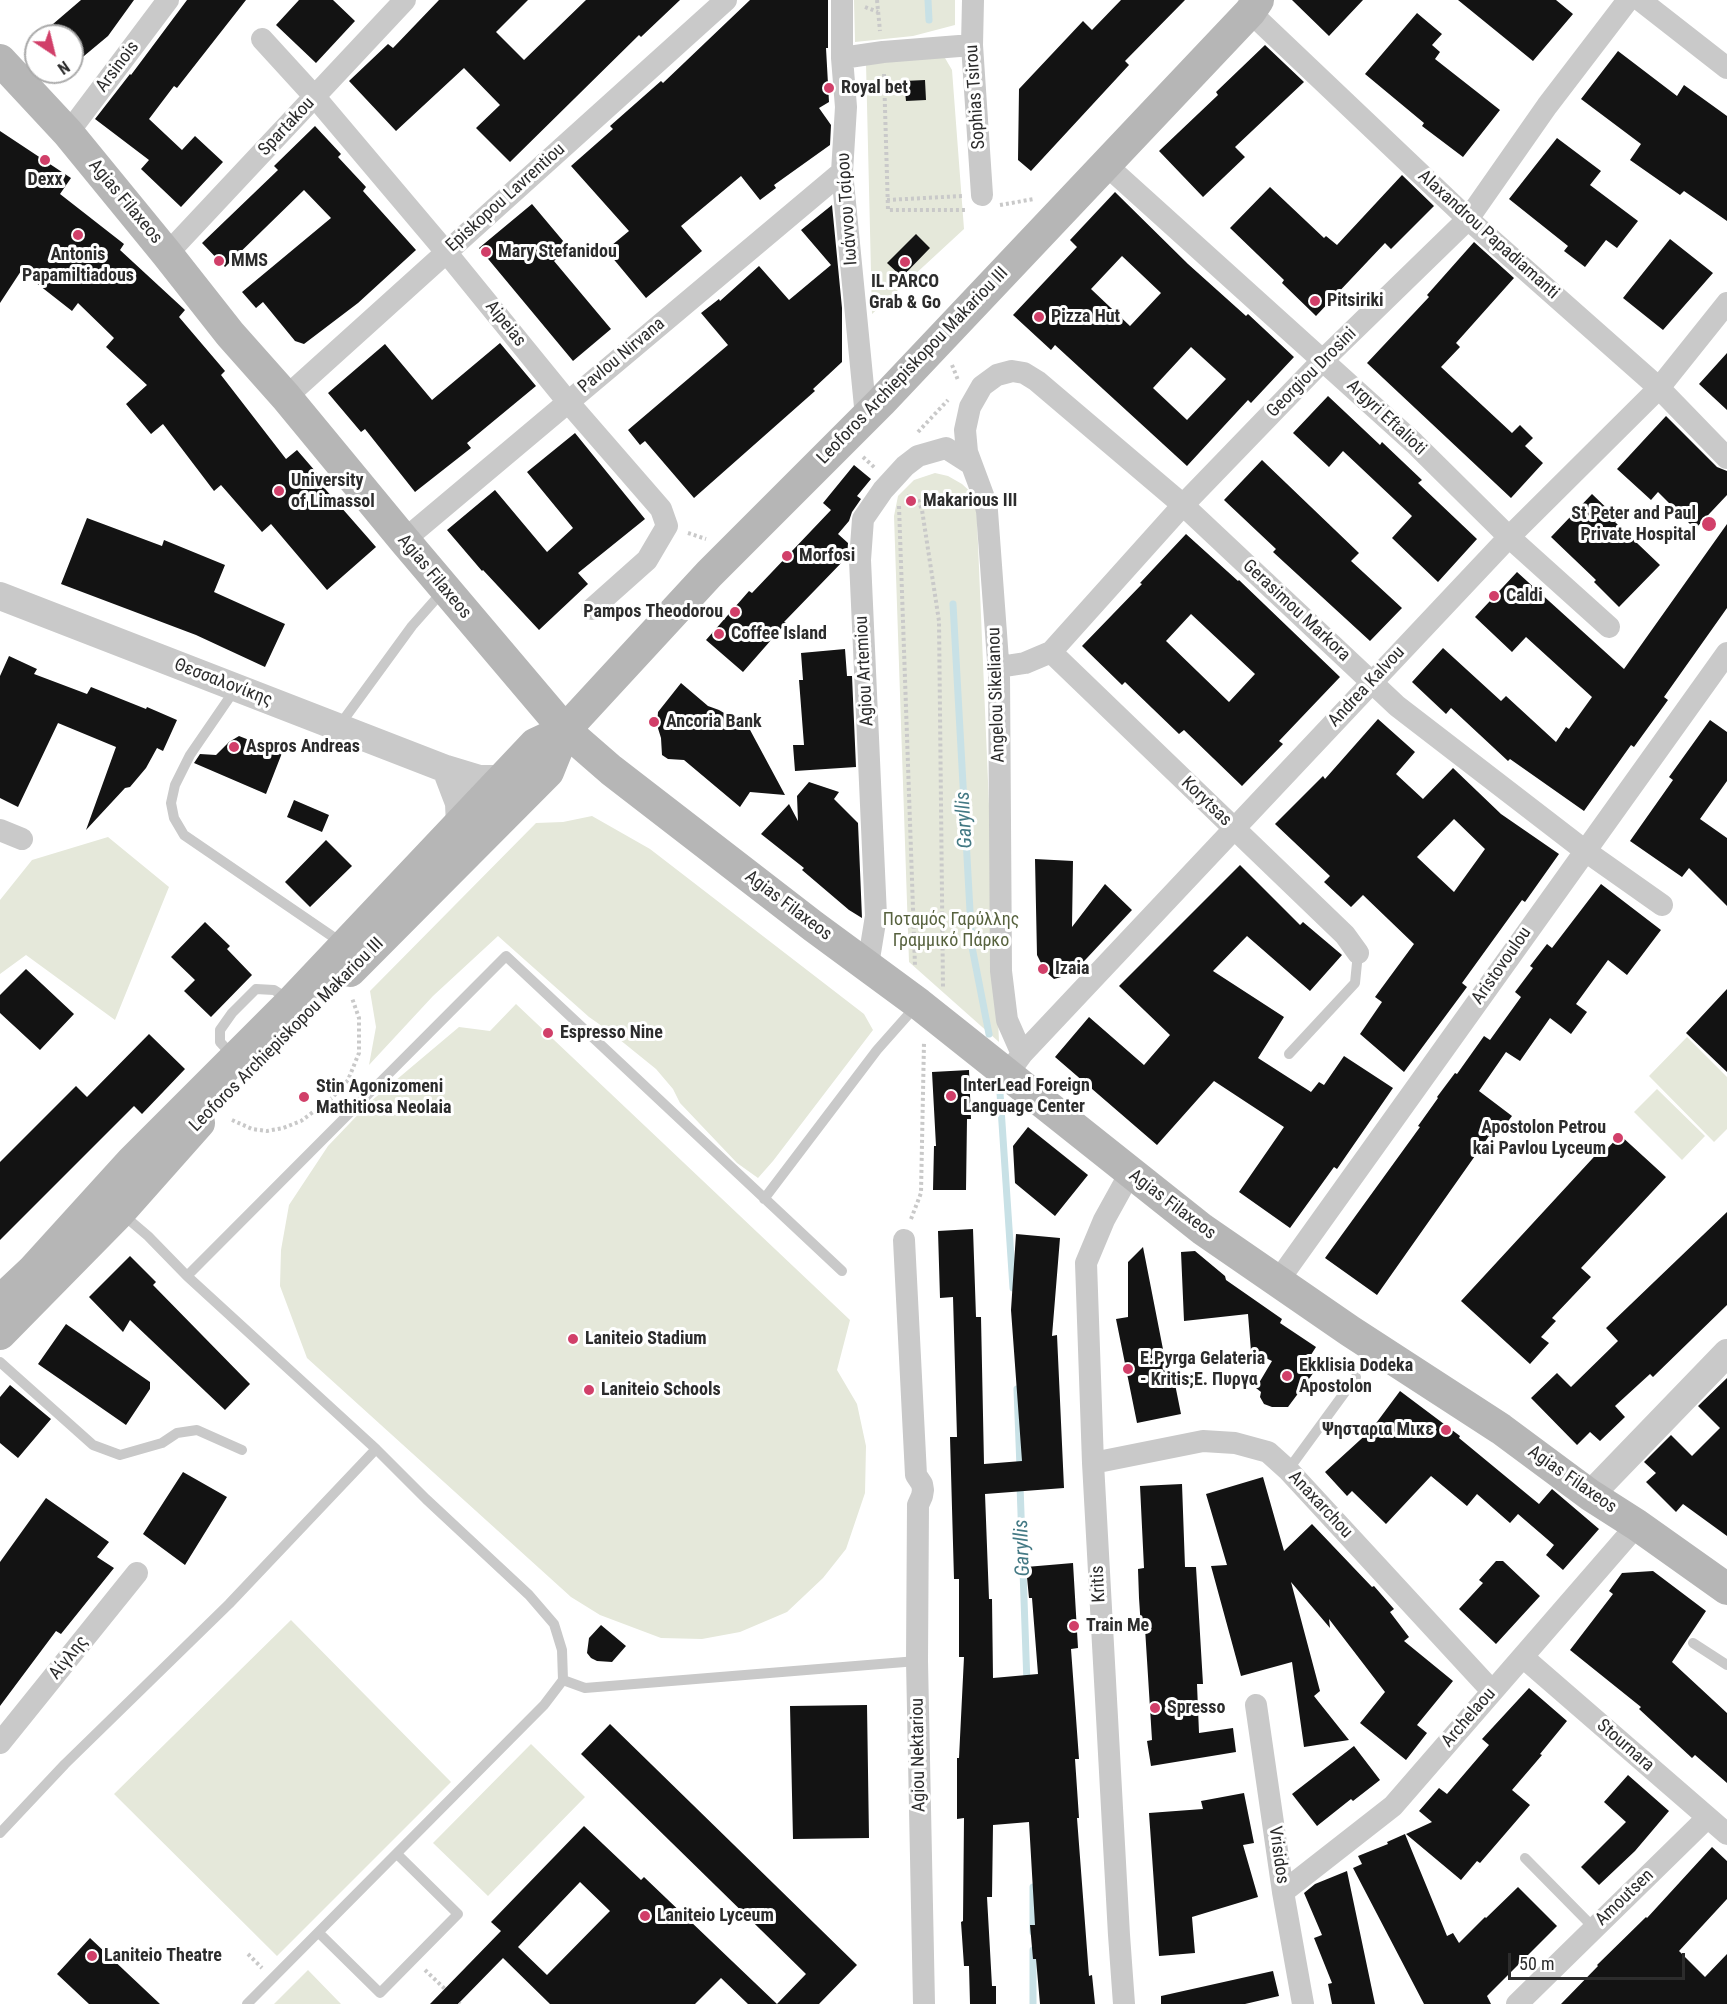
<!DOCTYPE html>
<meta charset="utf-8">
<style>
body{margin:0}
#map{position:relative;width:1727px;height:2004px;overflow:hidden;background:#fff;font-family:"Roboto Condensed",sans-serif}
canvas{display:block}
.north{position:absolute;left:24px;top:24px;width:60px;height:60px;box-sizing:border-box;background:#fff;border:2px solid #ababab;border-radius:50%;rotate:145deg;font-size:16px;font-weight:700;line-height:24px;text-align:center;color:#2c2c2c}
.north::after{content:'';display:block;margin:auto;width:21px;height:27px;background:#d13f69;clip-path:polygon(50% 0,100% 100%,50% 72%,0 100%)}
.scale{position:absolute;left:1508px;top:1953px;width:177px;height:27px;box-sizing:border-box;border:3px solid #2c2c2c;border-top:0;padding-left:8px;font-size:18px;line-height:21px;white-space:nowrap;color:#2c2c2c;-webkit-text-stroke:4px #fff;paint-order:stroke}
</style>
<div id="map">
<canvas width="1727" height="2004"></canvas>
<div class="north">N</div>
<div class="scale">50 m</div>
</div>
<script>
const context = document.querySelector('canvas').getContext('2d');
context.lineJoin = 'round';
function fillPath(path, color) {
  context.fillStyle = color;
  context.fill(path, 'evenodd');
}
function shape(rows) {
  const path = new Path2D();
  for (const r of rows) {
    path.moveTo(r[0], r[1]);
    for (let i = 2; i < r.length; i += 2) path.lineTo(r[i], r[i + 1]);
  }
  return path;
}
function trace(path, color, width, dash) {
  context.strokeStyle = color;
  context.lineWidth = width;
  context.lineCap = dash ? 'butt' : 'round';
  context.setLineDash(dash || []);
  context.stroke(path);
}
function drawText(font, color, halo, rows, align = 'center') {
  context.font = font + ' "Roboto Condensed",sans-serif';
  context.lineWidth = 6;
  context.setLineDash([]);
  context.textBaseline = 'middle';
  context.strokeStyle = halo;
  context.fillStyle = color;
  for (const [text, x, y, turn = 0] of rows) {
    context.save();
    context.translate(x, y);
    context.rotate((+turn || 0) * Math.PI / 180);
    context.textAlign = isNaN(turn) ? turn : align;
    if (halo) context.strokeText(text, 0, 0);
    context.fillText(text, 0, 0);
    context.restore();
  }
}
const green = shape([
 [854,0,955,0,955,25,913,36,855,42],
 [933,55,945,58,952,70,964,229,872,314,866,63],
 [935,473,948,476,962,484,976,497,999,1042,909,962,894,516,898,496,914,480],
 [592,816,650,849,864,1014,873,1030,773,1161,758,1178,737,1163,680,1103,673,1089,656,1069,609,1031,589,1017,498,936,433,996,369,1065,376,1027,370,991,536,823,563,822],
 [108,837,169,887,115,1020,26,955,0,974,0,900,32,860],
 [516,1004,850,1320,837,1370,857,1404,866,1446,865,1493,846,1549,823,1578,787,1612,740,1632,702,1639,661,1638,600,1615,571,1597,307,1358,280,1286,281,1250,289,1205,328,1146,370,1102,459,1027,490,1031],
 [1687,1037,1727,1077,1727,1129,1714,1142,1649,1076],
 [1657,1089,1705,1136,1682,1160,1634,1112],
 [291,1620,451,1782,277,1956,114,1794],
 [531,1744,585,1797,488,1896,433,1843],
 [308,1970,341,2004,274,2004]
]);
const stream = shape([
 [928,0,929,20],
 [953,604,972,947,989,1034],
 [1000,1093,1013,1288],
 [1017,1389,1020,1468],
 [1020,1485,1027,1684],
 [1033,1887,1033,1932],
 [1033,1950,1033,2004]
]);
const building = shape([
 [81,0,134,0,108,36,72,66,72,36,39,36],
 [187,0,246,0,177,88,174,86,149,119,182,150,195,136,223,162,181,207,141,169,149,160,95,119,130,74,131,75],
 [299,0,333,0,355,21,316,63,276,25],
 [439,0,528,0,496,32,524,60,586,0,680,0,641,37,639,35,510,162,476,128,500,105,464,68,396,131,349,81,388,44,393,48],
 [750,0,828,0,828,48,826,48,829,102,819,108,831,125,830,145,774,185,776,188,760,200,741,176,681,226,702,251,646,298,606,250,629,231,571,166,613,129,610,126,661,81,663,83],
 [1121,0,1185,0,1125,61,1129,65,1031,171,1018,160,1019,89,1083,21,1092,30],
 [1292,0,1363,0,1329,36],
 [1458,0,1556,0,1573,14,1533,61],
 [1417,13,1442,34,1432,45,1440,52,1435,59,1500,110,1463,157,1422,126,1424,123,1365,74],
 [1265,45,1304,82,1235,147,1245,157,1203,197,1159,151,1218,95,1216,92],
 [1618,51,1677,96,1684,85,1727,116,1727,221,1684,191,1680,195,1630,160,1641,144,1581,99],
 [925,80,926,100,906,101,904,81],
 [315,126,341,154,338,157,366,187,363,191,416,250,358,303,304,344,295,341,263,302,256,308,242,292,331,218,304,190,225,267,202,243,278,170,274,166],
 [0,131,71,178,60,194,124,244,120,250,185,310,179,317,225,371,221,375,286,459,297,450,322,479,319,482,376,547,327,590,271,524,262,532,221,485,214,491,163,424,151,434,126,404,147,385,106,347,114,338,78,303,72,311,21,271,0,303],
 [1557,138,1601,171,1590,185,1638,221,1617,248,1606,240,1585,267,1564,251,1568,246,1509,199],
 [1402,175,1434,206,1391,249,1385,243,1316,316,1282,283,1284,280,1230,228,1270,187,1324,238,1326,236,1337,245],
 [1115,192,1188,264,1246,316,1248,314,1294,357,1251,403,1248,400,1187,466,1055,345,1051,350,1013,315,1077,247,1070,240],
 [1122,256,1161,293,1130,326,1091,289],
 [1191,347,1226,379,1187,420,1153,388],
 [532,204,569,248,554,261,611,329,573,361,479,248],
 [832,205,842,308,842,362,813,389,815,391,694,498,645,441,640,445,628,430,728,345,701,313,719,299,720,301,759,266,789,300,831,265,801,230],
 [916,234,930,248,902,277,887,263],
 [1670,239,1713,273,1663,330,1623,298],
 [1474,242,1514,278,1456,343,1460,347,1441,367,1512,433,1520,425,1533,438,1525,446,1543,463,1511,498,1367,363,1429,297,1427,295],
 [500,343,536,386,467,443,471,448,415,492,365,429,361,432,328,393,385,344,432,400],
 [1727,353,1727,410,1699,384],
 [1328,396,1380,445,1382,442,1422,480,1418,483,1477,539,1438,582,1392,538,1412,516,1343,451,1329,467,1293,433],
 [1666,416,1717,467,1727,471,1727,495,1695,529,1658,492,1651,500,1617,469],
 [575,433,645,519,578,573,588,584,539,630,483,570,482,571,447,530,495,490,547,552,573,528,527,472],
 [1262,460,1359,553,1351,561,1402,608,1370,641,1273,552,1276,549,1224,500],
 [854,465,871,479,857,496,861,499,852,512,849,521,838,534,848,543,847,557,784,622,786,623,743,672,706,640,749,591,752,593,831,510,823,503],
 [1592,494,1618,519,1615,522,1660,565,1619,607,1594,582,1596,580,1551,537],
 [87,518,162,546,164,540,225,565,214,592,285,624,265,667,196,635,61,584],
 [1727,524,1727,608,1664,697,1668,700,1634,747,1631,745,1584,811,1510,759,1508,761,1451,708,1446,714,1412,682,1443,648,1501,701,1506,696,1556,742,1566,727,1569,729,1592,697,1526,637,1512,652,1475,617,1517,572,1624,669],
 [1186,534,1238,581,1239,580,1340,677,1279,741,1283,744,1242,786,1184,730,1179,734,1125,682,1122,685,1082,646,1142,584,1140,583],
 [1191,614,1255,674,1229,702,1166,641],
 [845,649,847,676,852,676,856,767,795,771,793,745,804,745,799,680,803,680,801,653],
 [9,656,37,669,34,674,87,694,91,687,146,709,147,707,177,720,163,751,157,748,146,768,130,787,125,788,86,830,116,747,58,723,18,807,0,798,0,676],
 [681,683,708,706,719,710,749,728,785,795,750,792,740,807,684,760,668,759,662,755,661,738,657,725,658,712],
 [1378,719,1415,752,1396,774,1423,799,1453,768,1501,814,1559,854,1525,902,1522,900,1462,983,1467,987,1404,1072,1360,1034,1382,1002,1375,997,1414,944,1363,895,1351,907,1324,882,1330,876,1275,824,1323,776,1325,779],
 [1454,819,1485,849,1454,892,1417,857],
 [1710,720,1727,732,1727,781,1700,819,1727,838,1727,906,1689,868,1682,877,1630,841,1673,780,1669,777],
 [239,736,282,753,266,794,194,763,200,754,216,755,229,742],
 [809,782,839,792,834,799,858,823,862,918,849,910,802,870,804,868,761,834,789,804,798,821,797,796],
 [294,800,329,815,322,832,287,817],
 [326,840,352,866,310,907,285,882],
 [1035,859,1073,861,1072,927,1105,884,1132,910,1072,974,1054,979,1045,971,1037,955],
 [1240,865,1300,925,1303,922,1342,955,1310,991,1247,936,1213,971,1284,1017,1258,1058,1311,1092,1319,1082,1324,1085,1344,1056,1393,1088,1337,1169,1334,1167,1290,1228,1239,1192,1284,1127,1214,1081,1157,1145,1055,1057,1089,1017,1144,1065,1170,1035,1119,986],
 [1601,884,1661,930,1627,975,1608,960,1576,1004,1587,1012,1571,1034,1550,1018,1520,1061,1506,1052,1479,1091,1512,1116,1494,1140,1489,1136,1377,1295,1325,1258,1420,1127,1418,1126,1438,1098,1437,1097,1455,1073,1457,1074,1484,1036,1490,1040,1521,997,1515,992,1533,968,1530,966,1547,944,1552,948],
 [205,922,230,946,227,949,252,975,211,1017,184,991,195,980,171,957],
 [26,969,74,1014,40,1050,0,1013,0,995],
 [1727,989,1727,1072,1686,1033],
 [149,1034,185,1069,142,1114,134,1106,0,1240,0,1162,76,1086,87,1097],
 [969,1070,971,1119,967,1119,966,1190,933,1190,934,1146,936,1146,932,1072],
 [1028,1127,1088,1175,1055,1216,1015,1183,1013,1146],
 [1620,1135,1666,1177,1581,1268,1591,1277,1552,1318,1556,1321,1541,1337,1549,1343,1530,1364,1461,1301,1604,1146,1607,1149],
 [1727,1212,1727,1305,1653,1377,1650,1374,1615,1406,1625,1417,1600,1441,1590,1432,1577,1445,1531,1398,1557,1373,1571,1387,1618,1341,1606,1328],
 [973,1229,976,1317,981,1317,984,1464,1022,1461,1011,1310,1016,1234,1060,1238,1052,1336,1057,1335,1064,1488,985,1494,989,1599,992,1599,993,1678,1038,1674,1032,1598,1029,1598,1026,1567,1073,1563,1078,1648,1071,1649,1079,1759,1075,1759,1079,1818,1077,1818,1089,1976,1092,1975,1095,2004,1040,2004,1036,1959,1033,1959,1030,1925,1035,1925,1029,1822,993,1825,992,1897,987,1897,992,1986,996,1986,996,2004,970,2004,969,1966,964,1966,961,1922,963,1921,964,1818,957,1819,957,1758,959,1758,964,1657,959,1657,959,1579,954,1579,950,1437,957,1437,953,1297,940,1298,938,1231],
 [1143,1247,1170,1385,1175,1384,1181,1414,1137,1423,1116,1319,1128,1317,1128,1262],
 [1195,1251,1225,1276,1226,1280,1282,1319,1280,1323,1316,1347,1307,1361,1317,1368,1288,1407,1272,1407,1264,1404,1260,1397,1261,1392,1256,1388,1272,1361,1251,1351,1248,1314,1184,1321,1181,1252],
 [130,1256,156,1282,153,1285,250,1384,225,1410,130,1320,123,1332,89,1297],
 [66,1324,150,1382,150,1389,126,1425,38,1364],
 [1727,1378,1727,1536,1683,1504,1676,1512,1646,1482,1656,1473,1644,1462,1671,1435,1692,1456,1720,1428,1698,1406],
 [10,1385,51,1419,18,1458,0,1443,0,1397],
 [1400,1391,1460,1436,1459,1438,1539,1504,1552,1489,1599,1529,1563,1570,1546,1555,1554,1545,1518,1514,1510,1523,1477,1494,1467,1506,1431,1476,1386,1524,1352,1491,1347,1496,1325,1472,1371,1430],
 [183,1472,227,1497,185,1565,143,1534],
 [1263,1477,1284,1551,1312,1524,1372,1587,1374,1586,1394,1609,1390,1612,1409,1637,1404,1641,1453,1681,1417,1725,1427,1733,1406,1760,1360,1723,1385,1692,1329,1619,1330,1628,1291,1582,1320,1691,1314,1696,1349,1740,1304,1747,1292,1662,1241,1676,1211,1566,1227,1565,1206,1494],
 [1182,1484,1185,1567,1196,1567,1203,1684,1197,1684,1199,1733,1233,1728,1236,1752,1151,1766,1147,1741,1152,1740,1145,1628,1141,1628,1139,1598,1138,1569,1144,1568,1140,1486],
 [46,1498,109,1542,97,1557,114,1568,61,1634,56,1631,0,1706,0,1562],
 [1496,1561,1503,1561,1540,1596,1496,1644,1459,1609,1483,1583,1479,1580],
 [1653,1571,1706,1611,1672,1662,1727,1713,1727,1783,1695,1755,1692,1758,1639,1709,1641,1707,1570,1650,1613,1594,1609,1591,1622,1573],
 [601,1625,626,1646,612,1662,597,1661,591,1658,587,1653,589,1638],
 [1529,1688,1567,1721,1540,1754,1542,1755,1512,1790,1530,1805,1480,1863,1477,1861,1461,1880,1406,1834,1432,1822,1419,1811,1439,1788,1447,1794,1489,1745,1482,1739],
 [867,1705,869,1838,793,1839,790,1706],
 [610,1724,857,1965,819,2004,748,2004,721,1978,695,2004,550,2004,503,1958,458,2004,430,2004,501,1931,491,1922,584,1826,641,1880,644,1877,777,2004,806,1974,581,1754],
 [580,1882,610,1911,547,1975,518,1947],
 [1354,1746,1380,1780,1353,1801,1351,1799,1317,1826,1292,1794],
 [1628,1775,1669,1811,1635,1851,1599,1885,1581,1867,1626,1822,1604,1802],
 [1244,1793,1254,1843,1243,1845,1258,1897,1192,1917,1195,1953,1159,1956,1149,1813,1203,1809,1201,1801],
 [1405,1834,1447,1936,1453,1933,1459,1943,1485,1917,1486,1918,1518,1887,1557,1926,1487,1996,1491,2004,1424,2004,1353,1868,1362,1864,1358,1856,1388,1844,1387,1842],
 [1712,1847,1727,1861,1727,1899,1679,1951,1705,1977,1727,1954,1727,2004,1561,2004,1598,1966,1597,1965,1646,1917,1647,1918],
 [1347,1871,1375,2004,1332,2004,1328,1984,1332,1983,1314,1938,1322,1935,1304,1893,1315,1884],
 [90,1938,160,2004,89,2004,57,1974],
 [1273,1971,1279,1996,1245,2004,1161,2004,1161,1996]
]);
const path = shape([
 [877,0,880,31],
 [865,7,878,12],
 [884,74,888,210,966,210],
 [887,200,962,196],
 [1000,205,1034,199],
 [952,365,958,380],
 [918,432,948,400],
 [863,457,875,468],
 [907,496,918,499,922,510,939,621,943,988],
 [899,506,915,966],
 [688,533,706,539],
 [232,1120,252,1129,267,1131,283,1128,301,1121,332,1098,348,1080,359,1053,359,1018,352,998],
 [911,1219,921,1193,924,1042],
 [248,1954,262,1968],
 [425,1970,445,1989],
 [459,2003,460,2004]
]);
const service = shape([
 [236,688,190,755,175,785,171,803,174,818,184,835,342,943],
 [339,726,412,626,443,591],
 [1289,1054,1355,983,1358,953],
 [233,1056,220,1042,220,1030,232,1013,256,989,274,990,290,1000],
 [764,1199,877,1050,916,1006],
 [121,1213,148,1236,187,1276,376,1449,426,1499,529,1595,554,1624,562,1650,563,1680,544,1705,247,2004],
 [187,1276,506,956,842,1271],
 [0,1362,93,1445,120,1455,162,1443,177,1433,197,1430,242,1450],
 [1288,1470,1356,1377],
 [1693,1643,1727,1665],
 [563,1680,585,1688,917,1661],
 [0,1833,65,1764,229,1604,376,1449],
 [1525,1858,1594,1928],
 [319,1933,380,1993,458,1914,397,1854]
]);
const minor = shape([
 [842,0,842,58,846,107,842,172,866,417],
 [973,0,972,45,982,195],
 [1640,0,1727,68],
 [1250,12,1468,219,1659,388,1727,458],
 [262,39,315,97,446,252,568,402,661,509,667,526,647,560,592,609],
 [842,58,883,52,972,45],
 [68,133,168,0],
 [1105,164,1414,443,1509,537,1609,627],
 [167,254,405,0],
 [286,397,726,0],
 [404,540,842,172],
 [1051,652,1345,935,1358,953],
 [999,667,1025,663,1051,652,1183,505,1323,360,1468,219,1547,106,1628,0],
 [0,830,22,839],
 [868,965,876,916,860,560,863,519,883,490,905,466,918,456,946,448,971,464],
 [1022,1054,1007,1020,1001,971,999,674,987,511,983,495,967,452,965,430,970,407,982,386,997,375,1012,371,1024,373,1037,381,1183,505,1397,706,1584,850,1662,905],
 [1014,1065,1022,1054,1509,537,1659,388,1727,303],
 [904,1240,916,1475,922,1484,923,1490,922,1496,918,1505,917,1661,924,2004],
 [1278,1281,1727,653],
 [1093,1463,1203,1441,1235,1443,1268,1452,1288,1470,1492,1691],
 [1524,1658,1727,1834],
 [1256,1705,1283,1892,1303,2004],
 [0,1743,137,1573],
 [1283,1892,1393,1806,1637,1525],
 [1124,2004,1119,1935,1093,1463,1086,1263,1104,1220,1130,1173],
 [1517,2004,1707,1818]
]);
const tertiary = shape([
 [0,596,446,769,479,779,501,779],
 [446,769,459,803,460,825],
 [1590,1495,1727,1353]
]);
const secondary = shape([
 [0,60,68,133,167,254,230,334,286,397,404,540,565,730,611,770,813,926,919,1004,1202,1229,1350,1331,1501,1429,1590,1495,1637,1525,1727,1589],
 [350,971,548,772,565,730],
 [0,1301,32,1271,132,1161,292,1001,535,744,565,730,709,574,881,402,1250,12,1258,0],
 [0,1334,120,1212,199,1123]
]);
const markers = [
 [829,88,6,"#d13f69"],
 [45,160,6,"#d13f69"],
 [78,235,6,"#d13f69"],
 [486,252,6,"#d13f69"],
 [219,261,6,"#d13f69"],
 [905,262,6,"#d13f69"],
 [1315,301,6,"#d13f69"],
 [1039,317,6,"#d13f69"],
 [279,491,6,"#d13f69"],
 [911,501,6,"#d13f69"],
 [1709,524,8,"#d13f69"],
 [787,556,6,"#d13f69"],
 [1494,596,6,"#d13f69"],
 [735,612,6,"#d13f69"],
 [719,634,6,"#d13f69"],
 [654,722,6,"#d13f69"],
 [234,747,6,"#d13f69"],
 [1043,969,6,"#d13f69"],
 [548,1033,6,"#d13f69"],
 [951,1096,6,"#d13f69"],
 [304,1097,6,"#d13f69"],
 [1618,1138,6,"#d13f69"],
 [573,1339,6,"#d13f69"],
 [1128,1369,6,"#d13f69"],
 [1287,1376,6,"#d13f69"],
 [589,1390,6,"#d13f69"],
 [1446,1430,6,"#d13f69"],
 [1074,1626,6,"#d13f69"],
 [1155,1708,6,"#d13f69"],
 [645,1916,6,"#d13f69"],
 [92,1956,6,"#d13f69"]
];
const streetNames = [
 ["Arsinois",118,67,-53],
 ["Sophias Tsirou",976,97,-94],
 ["Spartakou",287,127,-47],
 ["Episkopou Lavrentiou",506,198,-42],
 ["Agias Filaxeos",125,202,50],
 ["Ιωάννου Τσίρου",848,209,-94],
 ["Alaxandrou Papadiamanti",1488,235,42],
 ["Aipeias",505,324,51],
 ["Pavlou Nirvana",622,356,-40],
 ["Leoforos Archiepiskopou Makariou III",913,366,-46],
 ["Georgiou Drosini",1312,373,-45],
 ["Argyri Eftalioti",1386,418,43],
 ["Agias Filaxeos",434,577,50],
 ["Gerasimou Markora",1296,611,43],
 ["Agiou Artemiou",865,671,-93],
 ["Θεσσαλονίκης",223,683,21],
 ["Andrea Kalvou",1367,687,-47],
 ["Angelou Sikelianou",997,695,-92],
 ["Korytsas",1206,802,44],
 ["Agias Filaxeos",788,906,37],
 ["Aristovoulou",1502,966,-55],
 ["Leoforos Archiepiskopou Makariou III",287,1035,-45],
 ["Agias Filaxeos",1172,1205,37],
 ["Agias Filaxeos",1572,1480,35],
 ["Anaxarchou",1320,1505,47],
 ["Kritis",1099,1584,-93],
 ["Αίγλης",69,1658,-51],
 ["Archelaou",1469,1718,-49],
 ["Stournara",1625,1746,41],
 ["Agiou Nektariou",919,1755,-91],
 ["Vrisidos",1278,1855,82],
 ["Amoutsen",1625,1898,-44]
];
const poiNames = [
 ["Royal bet",841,88],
 ["Dexx",45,180,"center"],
 ["Mary Stefanidou",498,252],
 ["Antonis",78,255,"center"],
 ["Papamiltiadous",78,276,"center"],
 ["MMS",231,261],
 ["IL PARCO",905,282,"center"],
 ["Grab & Go",905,303,"center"],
 ["Pitsiriki",1327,301],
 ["Pizza Hut",1051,317],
 ["University",291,481],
 ["of Limassol",291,502],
 ["Makarious III",923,501],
 ["St Peter and Paul",1696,514,"right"],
 ["Private Hospital",1696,535,"right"],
 ["Morfosi",799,556],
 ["Caldi",1506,596],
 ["Pampos Theodorou",723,612,"right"],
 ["Coffee Island",731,634],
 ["Ancoria Bank",666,722],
 ["Aspros Andreas",246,747],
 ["Izaia",1055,969],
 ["Espresso Nine",560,1033],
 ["InterLead Foreign",963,1086],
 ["Language Center",963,1107],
 ["Stin Agonizomeni",316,1087],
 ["Mathitiosa Neolaia",316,1108],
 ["Apostolon Petrou",1606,1128,"right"],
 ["kai Pavlou Lyceum",1606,1149,"right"],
 ["Laniteio Stadium",585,1339],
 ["E.Pyrga Gelateria",1140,1359],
 ["- Kritis;Ε. Πυργα",1140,1380],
 ["Ekklisia Dodeka",1299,1366],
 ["Apostolon",1299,1387],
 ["Laniteio Schools",601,1390],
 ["Ψησταρια Μικε",1434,1430,"right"],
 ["Train Me",1086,1626],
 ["Spresso",1167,1708],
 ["Laniteio Lyceum",657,1916],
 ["Laniteio Theatre",104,1956]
];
const parkNames = [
 ["Ποταμός Γαρύλλης",951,920],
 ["Γραμμικό Πάρκο",951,941]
];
const waterNames = [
 ["Garyllis",965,820,-93],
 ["Garyllis",1023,1548,-92]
];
fillPath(green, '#e5e8da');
trace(stream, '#c8e1e6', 7);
fillPath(building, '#131313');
trace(path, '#c9c9c9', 4, [3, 3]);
trace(service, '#c9c9c9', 10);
trace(minor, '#c9c9c9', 22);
trace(tertiary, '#c9c9c9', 28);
trace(secondary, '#b6b6b6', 32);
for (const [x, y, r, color] of markers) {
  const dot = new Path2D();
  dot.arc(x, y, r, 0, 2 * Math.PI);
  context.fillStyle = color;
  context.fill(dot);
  trace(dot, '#fff', 2);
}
drawText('18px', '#2c2c2c', '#fff', streetNames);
drawText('bold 18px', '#2c2c2c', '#fff', poiNames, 'left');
drawText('18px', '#57623e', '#fff', parkNames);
drawText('italic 20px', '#437984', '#fff', waterNames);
</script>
